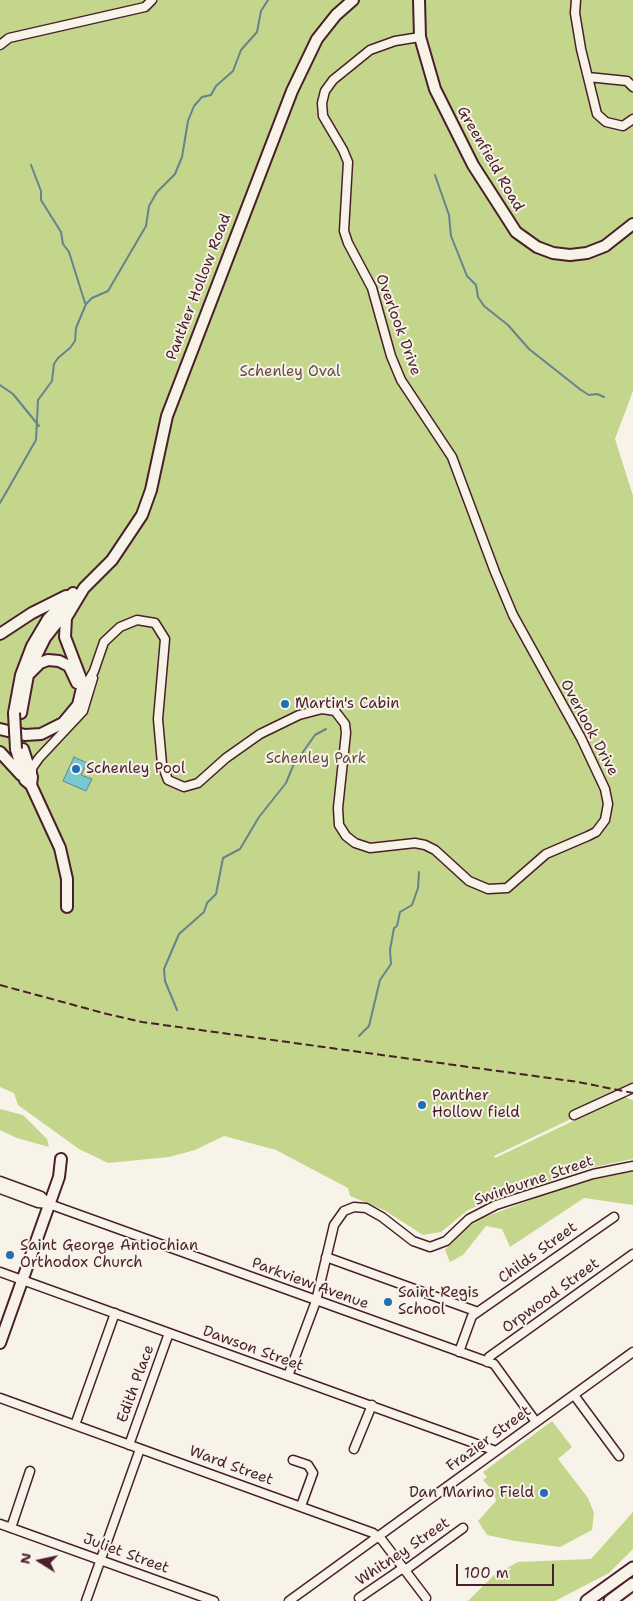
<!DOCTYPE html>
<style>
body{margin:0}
#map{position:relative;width:633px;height:1601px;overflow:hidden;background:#f7f3e8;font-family:"Shantell Sans",sans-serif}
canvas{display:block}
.north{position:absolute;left:15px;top:1536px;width:50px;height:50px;-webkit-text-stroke:4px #f7f3e8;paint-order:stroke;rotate:280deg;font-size:14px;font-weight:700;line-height:20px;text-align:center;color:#4a1f2b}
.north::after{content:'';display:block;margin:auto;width:18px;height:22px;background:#4a1f2b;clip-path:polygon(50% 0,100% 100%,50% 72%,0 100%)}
.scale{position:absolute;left:456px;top:1564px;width:98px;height:22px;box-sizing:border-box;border:2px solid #4a1f2b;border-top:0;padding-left:6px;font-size:15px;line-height:18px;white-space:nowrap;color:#4a1f2b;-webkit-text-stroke:4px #f7f3e8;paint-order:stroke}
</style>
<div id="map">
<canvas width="633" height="1601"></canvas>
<div class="north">N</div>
<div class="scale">100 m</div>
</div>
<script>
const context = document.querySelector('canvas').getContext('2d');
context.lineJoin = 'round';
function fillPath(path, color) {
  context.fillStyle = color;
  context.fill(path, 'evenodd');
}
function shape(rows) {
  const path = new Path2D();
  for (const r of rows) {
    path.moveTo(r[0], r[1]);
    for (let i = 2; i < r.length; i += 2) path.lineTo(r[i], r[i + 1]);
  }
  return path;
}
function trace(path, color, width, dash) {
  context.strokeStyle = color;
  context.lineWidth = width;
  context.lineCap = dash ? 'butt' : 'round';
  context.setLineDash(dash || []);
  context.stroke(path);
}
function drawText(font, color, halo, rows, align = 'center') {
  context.font = font + ' "Shantell Sans",sans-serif';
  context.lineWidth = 4;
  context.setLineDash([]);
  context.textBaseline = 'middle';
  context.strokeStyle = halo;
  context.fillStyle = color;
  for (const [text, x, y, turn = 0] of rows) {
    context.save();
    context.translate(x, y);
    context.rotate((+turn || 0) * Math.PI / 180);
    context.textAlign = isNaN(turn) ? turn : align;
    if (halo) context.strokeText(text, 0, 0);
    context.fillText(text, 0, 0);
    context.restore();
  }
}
const green = shape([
 [0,0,633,0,633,391,615,439,633,496,633,1083,577,1116,494,1156,495,1158,624,1097,633,1100,633,1159,585,1169,493,1200,468,1210,441,1232,423,1235,384,1210,350,1196,348,1188,276,1150,224,1136,195,1150,169,1157,108,1163,79,1149,18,1105,14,1093,0,1087],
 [0,1109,23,1115,47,1139,49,1147,17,1138,0,1130],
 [633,1171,633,1205,584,1198,510,1247,502,1229,486,1226,463,1255,450,1262,445,1250,466,1228,485,1217,570,1185],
 [552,1421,572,1447,558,1459,588,1498,594,1513,592,1530,560,1547,515,1541,487,1535,478,1521,496,1501,494,1492,483,1480,487,1477,483,1472],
 [633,1512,633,1549,609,1573,555,1601,468,1601,494,1575,518,1562,591,1559]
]);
const water = shape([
 [74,757,87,763,81,775,92,779,86,791,63,781,74,757]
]);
const stream = shape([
 [31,165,41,191,41,200,61,232,63,244,69,252,85,303],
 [435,175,449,215,451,236,467,276,476,285,478,297,484,306,508,325,529,349,581,390,589,395,597,394,604,397],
 [0,385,13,394,39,426],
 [0,503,36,440,38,400,52,381,54,364,58,358,70,348,75,341,76,328,86,304,92,298,108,291,146,226,149,206,157,192,175,174,182,157,188,121,194,106,202,97,211,95,216,86,233,71,241,50,257,32,261,11,268,0],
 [177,1010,165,981,164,969,179,934,204,912,207,903,216,894,223,858,240,849,259,817,286,783,293,766,315,735,326,729],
 [359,1036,369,1026,380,980,391,964,390,950,394,928,397,926,400,912,412,905,418,888,419,872]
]);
const minor = shape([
 [576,0,575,13,581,49,597,114,606,122,623,126,633,119],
 [0,45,9,38,145,7,152,0],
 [588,77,627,81,633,87],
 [84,689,94,671,104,642,120,627,137,620,155,623,165,639,158,719,162,764,168,780,184,787,198,783,226,758,260,734,299,715,322,709,335,711,345,724,346,733,338,808,339,825,346,836,355,843,370,848,415,843,425,845,435,850,469,881,488,889,507,888,546,854,588,836,596,832,605,820,608,804,605,789,581,738,513,615,495,572,452,457,401,380,391,356,372,288,348,243,344,231,348,162,343,150,323,116,322,103,325,91,333,80,370,50,395,41,420,37],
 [32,775,32,768,39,758,83,711,93,678],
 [574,1115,633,1088],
 [0,1181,41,1196,49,1204],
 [0,1189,38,1203,49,1204,494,1364,536,1422],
 [326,1257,478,1312],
 [0,1272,496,1451],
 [459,1352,472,1316,614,1217],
 [487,1362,489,1357,633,1254],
 [288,1376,316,1301,334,1225,344,1211,354,1207,366,1208,382,1217,413,1241,430,1247,446,1241,469,1219,496,1205,593,1174,633,1166],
 [574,1395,619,1456],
 [0,1398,373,1533,382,1540,426,1598],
 [75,1425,115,1313],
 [129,1445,169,1333],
 [354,1449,372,1405],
 [293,1460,308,1465,313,1473,301,1506],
 [0,1524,214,1601],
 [11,1528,30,1471],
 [359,1598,400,1570,408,1568,463,1528],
 [86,1601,140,1449],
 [289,1601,633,1352]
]);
const major = shape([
 [419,0,420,37,435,89,473,165,516,232,537,247,553,253,570,255,587,253,605,246,633,224],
 [0,634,32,613,66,596],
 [28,675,40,663,48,660,59,661,69,666,77,683],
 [14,713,21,675,32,646,48,619,73,593],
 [21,713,28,675,34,660,45,638,67,610],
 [0,729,25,735,41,734,63,723,78,705,83,684,65,637,66,618,84,588,112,560,142,515,151,490,167,416,292,91,317,39,336,15,353,0],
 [16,749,25,780,31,785,60,848,67,879,67,907],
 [23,749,32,777,31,785],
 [0,752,21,775],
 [0,1343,59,1177,61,1159]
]);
const highway = shape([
 [587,1601,633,1568],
 [610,1601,633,1584]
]);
const rail = shape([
 [0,985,107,1014,142,1022,578,1082,633,1093]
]);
const majorBridge = shape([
 [14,713,16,749]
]);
const markers = [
 [285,704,5,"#1f6fb2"],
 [76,769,5,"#1f6fb2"],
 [422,1105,5,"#1f6fb2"],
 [10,1255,5,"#1f6fb2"],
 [388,1302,5,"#1f6fb2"],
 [544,1493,5,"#1f6fb2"]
];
const streetNames = [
 ["Greenfield Road",490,159,60],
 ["Panther Hollow Road",199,287,-69],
 ["Overlook Drive",398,325,70],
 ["Overlook Drive",589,728,62],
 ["Swinburne Street",534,1181,-19],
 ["Childs Street",538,1253,-36],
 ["Parkview Avenue",310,1284,20],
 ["Orpwood Street",551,1296,-36],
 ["Dawson Street",253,1349,20],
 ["Edith Place",136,1384,-70],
 ["Frazier Street",489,1439,-36],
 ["Ward Street",231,1466,20],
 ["Whitney Street",403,1552,-34],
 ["Juliet Street",126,1554,20]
];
const parkNames = [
 ["Schenley Oval",290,372],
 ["Schenley Park",316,759]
];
const poiNames = [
 ["Martin's Cabin",295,704],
 ["Schenley Pool",86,769],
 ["Panther",432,1096],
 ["Hollow field",432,1113],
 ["Saint George Antiochian",20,1246],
 ["Orthodox Church",20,1263],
 ["Saint Regis",398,1293],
 ["School",398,1310],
 ["Dan Marino Field",534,1493,"right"]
];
fillPath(green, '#c3d68b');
fillPath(water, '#77c8d0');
trace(water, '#65848e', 1);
trace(stream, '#65848e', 2);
trace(minor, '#4a1f2b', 11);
trace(major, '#4a1f2b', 14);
trace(highway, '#4a1f2b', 15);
trace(minor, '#f7f3e8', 8);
trace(major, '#f7f3e8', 10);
trace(highway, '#f7f3e8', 11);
trace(rail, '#4a1f2b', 2, [8, 4]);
trace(majorBridge, '#4a1f2b', 14, []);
trace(majorBridge, '#f7f3e8', 10);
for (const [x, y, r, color] of markers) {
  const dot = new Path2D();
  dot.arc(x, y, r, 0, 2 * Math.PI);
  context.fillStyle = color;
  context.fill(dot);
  trace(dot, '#f7f3e8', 2);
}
drawText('15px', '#4a1f2b', '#f7f3e8', streetNames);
drawText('15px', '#684d43', '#f7f3e8', parkNames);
drawText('15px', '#4a1f2b', '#f7f3e8', poiNames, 'left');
</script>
